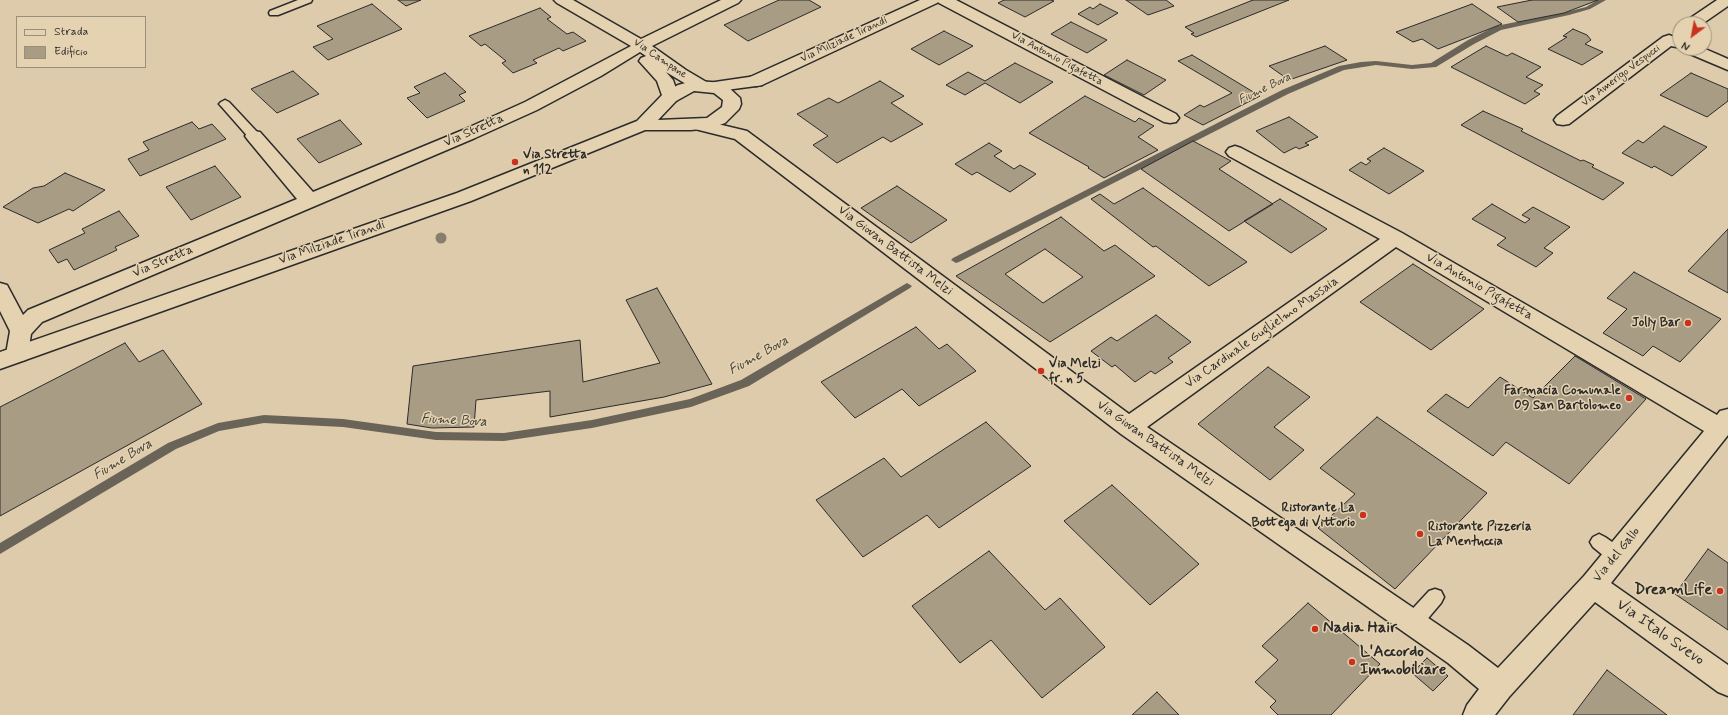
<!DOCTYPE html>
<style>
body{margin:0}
#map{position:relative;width:1728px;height:715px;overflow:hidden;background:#decbab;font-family:Mynerve,sans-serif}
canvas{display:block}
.legend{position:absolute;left:16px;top:16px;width:130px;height:52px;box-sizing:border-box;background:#e5d2b0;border:1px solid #9b8f7b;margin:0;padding:5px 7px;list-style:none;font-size:12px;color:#2b2b2b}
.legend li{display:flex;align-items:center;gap:8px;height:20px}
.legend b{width:20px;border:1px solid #9b8f7b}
.north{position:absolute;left:1672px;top:16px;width:40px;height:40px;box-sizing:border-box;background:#e5d2b0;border:1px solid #9b8f7b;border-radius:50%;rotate:212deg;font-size:11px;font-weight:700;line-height:16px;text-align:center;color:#2b2b2b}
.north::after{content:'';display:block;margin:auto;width:14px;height:18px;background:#c8321e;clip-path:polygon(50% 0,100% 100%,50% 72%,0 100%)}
</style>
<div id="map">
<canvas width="1728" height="715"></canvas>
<ul class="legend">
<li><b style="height:5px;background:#e5d2b0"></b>Strada</li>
<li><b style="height:11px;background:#a99c85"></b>Edificio</li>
</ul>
<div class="north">N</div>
</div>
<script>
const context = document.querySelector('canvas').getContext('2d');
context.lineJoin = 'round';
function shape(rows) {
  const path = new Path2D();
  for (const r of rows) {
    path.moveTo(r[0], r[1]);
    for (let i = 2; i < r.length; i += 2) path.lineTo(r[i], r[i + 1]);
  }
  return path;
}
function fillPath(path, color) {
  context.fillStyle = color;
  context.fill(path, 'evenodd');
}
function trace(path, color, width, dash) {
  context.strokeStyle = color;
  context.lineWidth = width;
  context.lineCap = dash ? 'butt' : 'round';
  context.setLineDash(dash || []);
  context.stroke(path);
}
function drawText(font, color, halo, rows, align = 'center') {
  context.font = font + ' Mynerve,sans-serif';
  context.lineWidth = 3;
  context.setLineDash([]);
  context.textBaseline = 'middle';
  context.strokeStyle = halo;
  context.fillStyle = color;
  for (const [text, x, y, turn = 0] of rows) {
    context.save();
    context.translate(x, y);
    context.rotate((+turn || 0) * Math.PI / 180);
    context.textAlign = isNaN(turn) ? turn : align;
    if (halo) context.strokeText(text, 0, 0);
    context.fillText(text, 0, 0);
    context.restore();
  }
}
const stream = shape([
 [1598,0,1606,0,1590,9,1569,15,1501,30,1474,44,1436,67,1412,69,1376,65,1344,70,1288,94,959,262,956,263,951,260,953,258,1282,90,1339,66,1361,62,1376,61,1412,65,1431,63,1468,40,1496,26,1566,12,1586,7,1598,0],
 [907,283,912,286,910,288,749,386,691,407,592,428,504,441,436,440,343,427,264,423,219,431,176,449,0,554,0,543,168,443,218,423,264,415,343,419,436,432,504,433,592,420,690,399,741,380,907,283]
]);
const building = shape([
 [398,0,421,0,406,6,398,0],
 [779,0,809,0,821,7,748,41,724,25,779,0],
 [1004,0,1051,0,1054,1,1025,17,998,3,1004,0],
 [1126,0,1166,0,1174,6,1148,15,1126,0],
 [1253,0,1289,0,1196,37,1191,34,1194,33,1185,27,1253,0],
 [1532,0,1598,0,1564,13,1518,22,1497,7,1532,0],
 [372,4,402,29,328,60,313,47,333,39,317,26,372,4],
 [1100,4,1118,13,1098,25,1078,14,1090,7,1093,9,1100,4],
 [1472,4,1502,24,1438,49,1422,39,1413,42,1396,32,1472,4],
 [540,8,551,17,547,19,567,34,573,32,586,41,563,51,559,48,533,60,537,63,513,73,502,63,506,61,485,44,481,46,469,36,540,8],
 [1071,22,1107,40,1087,53,1051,34,1071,22],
 [1573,29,1587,35,1591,40,1585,44,1603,52,1582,65,1548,49,1567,37,1563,36,1573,29],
 [944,31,973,46,939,65,911,49,944,31],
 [1325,46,1347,60,1289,80,1269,66,1325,46],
 [1486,46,1507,56,1512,53,1541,67,1526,77,1543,85,1534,91,1540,94,1525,104,1451,67,1486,46],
 [1192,55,1260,96,1203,125,1184,115,1200,105,1204,107,1232,93,1178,61,1192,55],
 [1127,60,1166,80,1144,95,1104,75,1127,60],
 [1015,63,1053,82,1020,103,985,83,965,95,946,85,968,72,985,81,1015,63],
 [293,71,319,94,277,113,251,89,293,71],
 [445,73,466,92,459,95,465,101,427,118,407,98,420,93,414,87,445,73],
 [1691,73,1728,89,1728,101,1707,117,1660,95,1691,73],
 [880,81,904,96,891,103,923,124,891,142,883,137,837,163,813,145,828,136,797,114,829,98,838,103,880,81],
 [1085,96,1135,122,1139,118,1154,126,1138,137,1158,150,1104,178,1088,168,1089,167,1029,133,1085,96],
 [1483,111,1523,129,1521,131,1581,161,1583,160,1594,165,1592,167,1624,183,1603,200,1461,125,1483,111],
 [1289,117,1318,137,1305,143,1309,145,1299,149,1296,147,1284,153,1256,131,1289,117],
 [340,120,362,144,319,163,297,139,340,120],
 [192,122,199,129,212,124,226,139,140,176,128,159,149,150,143,142,192,122],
 [1664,126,1707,147,1672,176,1654,166,1652,168,1622,153,1638,140,1643,143,1664,126],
 [1193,141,1231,161,1219,169,1273,204,1229,231,1141,169,1193,141],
 [989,143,1002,151,994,156,1014,169,1020,165,1036,174,1010,192,977,172,972,175,955,164,989,143],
 [1384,148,1424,171,1389,194,1349,170,1361,162,1366,165,1371,161,1367,159,1384,148],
 [215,166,241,197,191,220,166,187,215,166],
 [65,173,105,190,73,211,69,209,38,223,3,207,33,188,44,186,65,173],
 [897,186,947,220,911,243,861,208,897,186],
 [1143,188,1247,262,1209,286,1156,246,1153,247,1091,199,1100,194,1114,204,1143,188],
 [1280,199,1327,229,1291,253,1244,221,1280,199],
 [1492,204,1525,223,1530,219,1522,215,1533,207,1570,227,1544,248,1553,253,1536,267,1497,245,1506,238,1472,219,1492,204],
 [119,211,139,236,115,247,117,250,74,270,67,259,58,263,49,250,85,233,82,229,119,211],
 [1061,217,1104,251,1115,245,1155,276,1050,342,956,276,1061,217],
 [1045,249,1083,277,1043,303,1005,274,1045,249],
 [1728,229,1728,293,1688,271,1728,229],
 [1413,264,1484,309,1431,350,1360,302,1413,264],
 [1634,272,1721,319,1680,362,1653,346,1643,356,1603,333,1627,309,1607,298,1634,272],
 [657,288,712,384,664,397,550,417,550,391,476,400,474,427,432,428,407,424,413,366,580,340,583,382,660,363,626,300,657,288],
 [1156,315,1191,342,1168,358,1173,362,1155,374,1151,371,1135,382,1115,365,1112,367,1091,351,1111,337,1117,341,1156,315],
 [916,327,939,349,947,344,976,371,919,406,902,389,855,418,821,382,916,327],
 [125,343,139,362,163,350,202,404,0,516,0,407,125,343],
 [1575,356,1646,399,1569,484,1506,442,1493,456,1427,411,1446,394,1468,408,1500,377,1533,398,1575,356],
 [1268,367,1310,397,1274,427,1304,450,1270,480,1198,424,1268,367],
 [1377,417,1487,493,1395,589,1318,528,1355,494,1320,468,1377,417],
 [986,422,1031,466,939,528,927,515,863,557,816,500,884,458,901,477,986,422],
 [1112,485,1199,564,1150,605,1064,521,1112,485],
 [1708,549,1728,563,1728,630,1675,594,1708,549],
 [989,551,1045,610,1060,598,1105,647,1042,698,991,640,960,663,912,606,989,551],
 [1308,603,1380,664,1331,715,1278,715,1270,707,1276,701,1255,682,1278,660,1262,646,1308,603],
 [1427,658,1448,676,1433,691,1412,673,1427,658],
 [1607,670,1667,715,1573,715,1607,670],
 [1157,692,1179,715,1132,715,1157,692]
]);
const service = shape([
 [298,0,312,0,311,2,278,15,270,15,269,13,270,11,298,0],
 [225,100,229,102,258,133,260,136,258,139,250,139,221,106,219,104,221,102,225,100],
 [1599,534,1605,537,1622,549,1625,555,1622,561,1616,563,1610,561,1593,547,1590,542,1593,537,1599,534],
 [1435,589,1441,591,1444,597,1441,603,1419,629,1412,632,1405,629,1403,623,1405,617,1429,591,1435,589]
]);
const minor = shape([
 [554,0,573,0,641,39,721,0,741,0,738,3,652,46,686,70,708,83,756,76,762,77,764,81,762,85,756,86,711,92,696,90,666,72,673,80,679,97,676,101,670,102,664,101,657,81,639,61,641,58,646,56,640,52,601,76,537,110,475,138,42,322,31,334,28,354,25,360,17,362,9,360,6,354,10,331,0,311,0,283,7,285,23,315,28,310,297,199,248,140,245,136,248,132,254,131,260,132,313,192,463,130,525,102,631,46,557,3,554,0],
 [936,0,956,0,1176,114,1179,118,1176,122,1170,123,1164,122,939,3,936,0],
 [1717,0,1728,0,1728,6,1702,24,1684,24,1686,21,1717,0],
 [1669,35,1680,39,1680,48,1703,48,1728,59,1728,70,1683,51,1681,48,1671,46,1569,124,1563,125,1557,124,1554,120,1557,116,1663,37,1669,35],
 [701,120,747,131,1129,414,1380,239,1229,156,1226,152,1229,148,1235,146,1241,148,1402,233,1717,415,1720,411,1728,409,1728,435,1611,583,1728,665,1728,696,1718,692,1595,602,1509,697,1495,715,1463,715,1467,705,1479,689,1448,663,1121,434,735,139,695,129,692,125,695,121,701,120],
 [1396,247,1704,431,1584,576,1498,668,1468,645,1147,427,1396,247]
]);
const tertiary = shape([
 [920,0,940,0,937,3,762,85,756,86,750,85,748,81,750,77,920,0],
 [693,81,711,82,726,85,740,98,741,104,739,109,725,123,711,128,691,130,645,130,471,201,0,369,0,352,457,193,637,121,664,93,678,85,693,81],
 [694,91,714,93,723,100,722,107,707,118,658,120,676,101,694,91]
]);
const trees = [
 [441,238]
];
const markers = [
 [515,162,4,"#c8321e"],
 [1688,323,4,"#c8321e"],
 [1041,371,4,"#c8321e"],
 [1629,398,4,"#c8321e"],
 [1363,515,4,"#c8321e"],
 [1420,534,4,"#c8321e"],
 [1720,591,4,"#c8321e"],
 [1315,629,4,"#c8321e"],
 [1352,662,4,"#c8321e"]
];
const farStreetnames = [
 ["Via Milziade Tirandi",844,40,-25],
 ["Via Campane",660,59,34],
 ["Via Antonio Pigafetta",1057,59,28],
 ["Via Amerigo Vespucci",1621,76,-37]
];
const farWaternames = [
 ["Fiume Bova",1265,89,-26]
];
const streetNames = [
 ["Via Stretta",474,131,-24],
 ["Via Milziade Tirandi",332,243,-19],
 ["Via Giovan Battista Melzi",895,251,37],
 ["Via Stretta",163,262,-23],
 ["Via Antonio Pigafetta",1479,287,30],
 ["Via Cardinale Guglielmo Massaia",1262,333,-35],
 ["Via Giovan Battista Melzi",1155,444,35],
 ["Via del Gallo",1617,555,-51]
];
const poiNames = [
 ["Via Stretta",523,155],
 ["n 112",523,170],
 ["Jolly Bar",1680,323,"right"],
 ["Via Melzi",1049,364],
 ["fr. n 5",1049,379],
 ["Farmacia Comunale",1621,391,"right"],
 ["09 San Bartolomeo",1621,406,"right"],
 ["Ristorante La",1355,508,"right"],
 ["Bottega di Vittorio",1355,523,"right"],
 ["Ristorante Pizzeria",1428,527],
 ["La Mentuccia",1428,542]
];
const waterNames = [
 ["Fiume Bova",759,356,-29],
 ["Fiume Bova",454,421,3],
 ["Fiume Bova",123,460,-31]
];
const nearPoinames = [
 ["DreamLife",1712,591,"right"],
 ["Nadia Hair",1323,629],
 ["L'Accordo",1360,653],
 ["Immobiliare",1360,671]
];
const nearStreetnames = [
 ["Via Italo Svevo",1660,633,35]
];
fillPath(stream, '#6a6458');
fillPath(building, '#a99c85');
trace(building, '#2b2b2b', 1);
trace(service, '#2b2b2b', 3);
trace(minor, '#2b2b2b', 3);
trace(tertiary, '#2b2b2b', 3);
fillPath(service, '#e5d2b0');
fillPath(minor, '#e5d2b0');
fillPath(tertiary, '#e5d2b0');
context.fillStyle = '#887e6d';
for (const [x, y] of trees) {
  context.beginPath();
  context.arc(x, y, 5.5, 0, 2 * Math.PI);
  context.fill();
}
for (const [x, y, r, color] of markers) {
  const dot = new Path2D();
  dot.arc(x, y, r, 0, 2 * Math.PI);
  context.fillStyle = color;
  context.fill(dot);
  trace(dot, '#e5d2b0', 1.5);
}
drawText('11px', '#2b2b2b', '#e5d2b0', farStreetnames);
drawText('italic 12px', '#45433e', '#e5d2b0', farWaternames);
drawText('13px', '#2b2b2b', '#e5d2b0', streetNames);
drawText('bold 13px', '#2b2b2b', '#e5d2b0', poiNames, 'left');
drawText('italic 14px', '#45433e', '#e5d2b0', waterNames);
drawText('bold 16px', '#2b2b2b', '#e5d2b0', nearPoinames, 'left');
drawText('16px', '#2b2b2b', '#e5d2b0', nearStreetnames);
</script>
